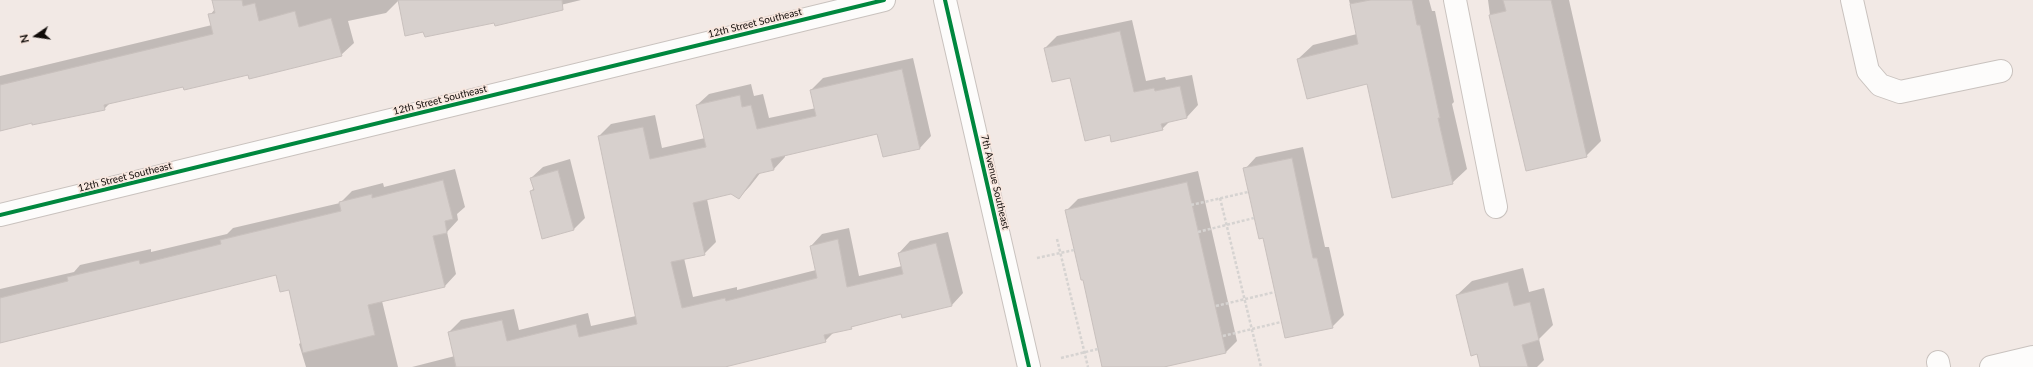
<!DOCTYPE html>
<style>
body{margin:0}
#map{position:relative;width:2033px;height:367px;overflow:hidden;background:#f2e9e5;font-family:Lato,sans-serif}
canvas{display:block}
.north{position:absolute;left:16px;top:16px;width:40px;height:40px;-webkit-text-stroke:3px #f8e7df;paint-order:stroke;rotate:257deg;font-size:11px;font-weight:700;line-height:16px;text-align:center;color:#100b08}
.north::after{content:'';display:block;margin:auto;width:14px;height:18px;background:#100b08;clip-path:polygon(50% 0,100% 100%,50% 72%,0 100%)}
</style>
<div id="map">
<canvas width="2033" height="367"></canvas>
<div class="north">N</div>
</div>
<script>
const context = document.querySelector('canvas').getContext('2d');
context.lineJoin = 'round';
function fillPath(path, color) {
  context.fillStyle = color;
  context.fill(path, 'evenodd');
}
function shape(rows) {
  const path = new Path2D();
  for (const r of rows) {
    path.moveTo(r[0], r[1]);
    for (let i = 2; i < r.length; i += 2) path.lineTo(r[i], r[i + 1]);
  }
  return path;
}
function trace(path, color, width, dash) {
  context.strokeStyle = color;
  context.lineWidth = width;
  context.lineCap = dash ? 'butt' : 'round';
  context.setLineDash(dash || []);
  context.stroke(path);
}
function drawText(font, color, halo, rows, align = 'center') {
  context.font = font + ' Lato,sans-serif';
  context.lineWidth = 3.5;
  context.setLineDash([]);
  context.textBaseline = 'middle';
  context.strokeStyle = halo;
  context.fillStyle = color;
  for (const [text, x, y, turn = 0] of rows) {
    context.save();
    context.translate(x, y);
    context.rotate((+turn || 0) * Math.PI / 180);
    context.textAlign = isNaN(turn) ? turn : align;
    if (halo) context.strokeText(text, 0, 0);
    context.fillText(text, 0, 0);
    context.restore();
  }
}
const shadow = shape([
 [213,0,581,0,495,21,424,30,399,0,386,13,348,21,354,43,341,55,183,86,111,102,104,109,32,121,0,130,0,76,212,25,210,15,215,9],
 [1349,0,1429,0,1432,11,1435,11,1454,102,1452,104,1467,169,1452,183,1368,83,1298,59,1313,45,1357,34],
 [1488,0,1569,0,1601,141,1586,156,1490,15],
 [1132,20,1146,81,1165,77,1166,80,1192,75,1198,105,1187,117,1171,120,1162,129,1110,134,1071,76,1045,48,1057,36],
 [913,58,931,136,920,148,878,132,785,155,785,157,774,169,761,172,750,186,739,198,732,193,707,199,716,242,704,254,684,258,693,297,737,287,737,290,816,270,811,246,822,234,849,228,859,276,902,266,899,253,910,241,948,232,963,293,952,305,903,317,901,313,853,326,834,332,825,341,720,367,412,367,455,356,449,332,461,320,514,309,519,330,588,313,591,326,636,316,599,136,611,124,655,115,662,148,705,138,697,105,709,94,751,84,754,96,763,94,769,118,816,108,811,90,823,78],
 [1303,147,1325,247,1329,247,1344,315,1332,327,1263,237,1245,169,1256,157],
 [570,159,585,218,574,229,543,238,531,191,534,188,531,178,543,167],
 [455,169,465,207,457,214,458,220,447,232,456,274,445,286,382,301,398,367,306,367,299,344,302,342,289,289,277,274,0,342,0,289,74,272,80,265,151,249,151,252,227,234,233,228,340,203,352,191,383,183,384,187],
 [1198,171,1237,341,1226,352,1163,367,1103,367,1084,279,1066,211,1078,199],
 [1523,268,1529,292,1544,288,1553,325,1539,339,1544,360,1537,367,1481,367,1457,295,1472,281]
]);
const building = shape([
 [212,0,242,0,243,6,255,3,259,21,295,11,299,27,331,18,342,56,249,79,248,75,184,90,183,87,104,105,105,110,32,125,32,123,0,131,0,85,213,34,208,14,215,13,212,0],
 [398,0,562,0,563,10,495,26,494,23,425,37,423,32,405,36,398,0],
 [1370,0,1412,0,1417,25,1420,25,1440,118,1438,118,1453,184,1392,198,1367,84,1307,99,1297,59,1358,44,1350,4,1370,0],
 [1503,0,1551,0,1587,157,1526,171,1489,15,1506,11,1503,0],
 [1120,31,1134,92,1154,88,1155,91,1180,86,1187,118,1161,124,1163,130,1111,142,1110,135,1085,141,1070,78,1052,82,1044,48,1120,31],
 [902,69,920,149,883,157,877,134,771,159,774,170,757,174,739,199,731,194,693,203,705,255,671,262,682,308,725,298,726,301,817,278,810,246,838,239,847,287,903,274,898,253,936,243,952,306,902,318,901,314,851,327,852,329,824,335,826,342,725,367,456,367,448,332,502,320,507,341,576,324,579,337,637,324,598,136,643,127,650,159,706,147,696,105,740,95,742,107,751,105,757,129,816,116,810,90,902,69],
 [1292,158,1313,258,1317,258,1333,328,1285,338,1263,238,1259,239,1243,168,1292,158],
 [558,170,574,230,542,239,530,191,534,190,530,178,558,170],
 [443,180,453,219,445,221,447,233,433,236,445,287,368,305,375,335,303,353,289,290,280,292,276,275,0,343,0,298,68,281,67,277,139,260,140,264,221,244,220,240,341,211,339,202,372,194,372,198,443,180],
 [1187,182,1226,353,1164,367,1102,367,1083,280,1081,280,1065,210,1187,182],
 [1508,282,1514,306,1530,302,1539,340,1522,345,1528,367,1480,367,1477,354,1471,356,1456,295,1508,282]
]);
const path = shape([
 [1220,198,1261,367],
 [1191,205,1248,192],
 [1198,232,1254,218],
 [1057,239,1088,367],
 [1037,258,1074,250],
 [1216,306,1275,292],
 [1223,336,1281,322],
 [1061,358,1098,349]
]);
const minor = shape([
 [945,0,1029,367],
 [1455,0,1496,207],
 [1852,0,1868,71,1880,85,1900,92,2001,71],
 [0,215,884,0],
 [1938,362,1939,367],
 [1991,367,2033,357]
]);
const cycleway = shape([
 [945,0,1029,367],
 [0,215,884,0]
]);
const streetNames = [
 ["12th Street Southeast",755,23,-14],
 ["12th Street Southeast",440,100,-14],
 ["12th Street Southeast",125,177,-14],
 ["7th Avenue Southeast",995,182,77]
];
fillPath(shadow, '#0003');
fillPath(building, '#d7d0cd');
trace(building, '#c8c0bd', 1);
trace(minor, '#c9c2be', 24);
trace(path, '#d6d3d1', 2.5, [3, 2]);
trace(minor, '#fdfcfb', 22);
trace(cycleway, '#00873e', 4);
drawText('10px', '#100b08', '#f8e7df', streetNames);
</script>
